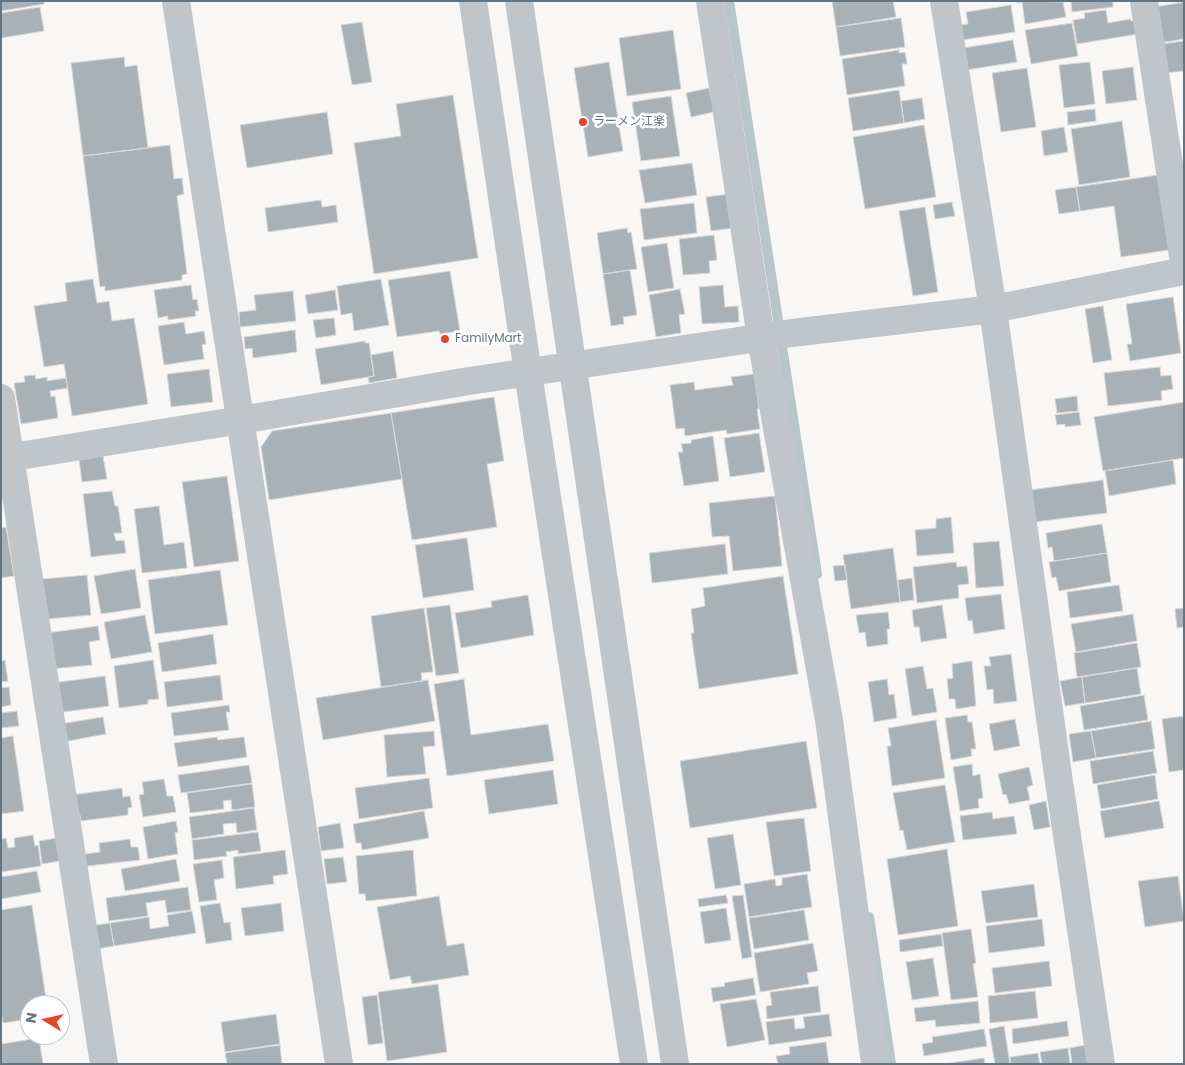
<!DOCTYPE html>
<meta charset="utf-8">
<style>
body{margin:0}
#map{position:relative;width:1185px;height:1065px;overflow:hidden;background:#f8f7f5;font-family:Poppins,sans-serif}
canvas{display:block}
.frame{position:absolute;inset:0;border:2px solid #627580;pointer-events:none}
.north{position:absolute;left:20px;top:995px;width:50px;height:50px;box-sizing:border-box;background:#fff;border:1px solid #c0c8cc;border-radius:50%;rotate:279deg;font-size:14px;font-weight:700;line-height:20px;text-align:center;color:#627580}
.north::after{content:'';display:block;margin:auto;width:18px;height:22px;background:#e34729;clip-path:polygon(50% 0,100% 100%,50% 72%,0 100%)}
</style>
<div id="map">
<canvas width="1185" height="1065"></canvas>
<div class="frame"></div>
<div class="north">N</div>
</div>
<script>
const context = document.querySelector('canvas').getContext('2d');
context.lineJoin = 'round';
function shape(rows) {
  const path = new Path2D();
  for (const r of rows) {
    path.moveTo(r[0], r[1]);
    for (let i = 2; i < r.length; i += 2) path.lineTo(r[i], r[i + 1]);
  }
  return path;
}
function trace(path, color, width, dash) {
  context.strokeStyle = color;
  context.lineWidth = width;
  context.lineCap = dash ? 'butt' : 'round';
  context.setLineDash(dash || []);
  context.stroke(path);
}
function fillPath(path, color) {
  context.fillStyle = color;
  context.fill(path, 'evenodd');
}
function drawText(font, color, halo, rows, align = 'center') {
  context.font = font + ' Poppins,"Noto Sans JP",sans-serif';
  context.lineWidth = 5;
  context.setLineDash([]);
  context.textBaseline = 'middle';
  context.strokeStyle = halo;
  context.fillStyle = color;
  for (const [text, x, y, turn = 0] of rows) {
    context.save();
    context.translate(x, y);
    context.rotate((+turn || 0) * Math.PI / 180);
    context.textAlign = isNaN(turn) ? turn : align;
    if (halo) context.strokeText(text, 0, 0);
    context.fillText(text, 0, 0);
    context.restore();
  }
}
const stream = shape([
 [729,1,817,574],
 [869,917,891,1064]
]);
const building = shape([
 [1,1,44,1,44,4,1,11,1,1],
 [832,1,893,1,896,17,836,27,832,1],
 [1017,1,1063,2,1066,17,1025,24,1022,2,1017,3,1017,1],
 [1071,1,1113,1,1113,7,1072,12,1071,1],
 [1184,2,1184,39,1160,43,1155,7,1184,2],
 [1011,5,1015,32,962,40,960,25,968,24,966,12,1011,5],
 [40,7,44,31,1,38,1,13,40,7],
 [1106,10,1108,23,1130,19,1131,21,1136,20,1138,34,1077,44,1073,20,1085,18,1084,13,1106,10],
 [901,18,905,47,840,56,836,27,901,18],
 [362,22,372,82,352,85,341,25,362,22],
 [1072,23,1078,56,1031,64,1025,30,1072,23],
 [673,30,681,89,627,96,619,38,673,30],
 [1013,40,1017,62,966,70,963,48,1013,40],
 [1184,41,1184,71,1166,73,1162,44,1184,41],
 [899,50,899,53,905,52,907,64,902,64,905,86,847,95,842,59,899,50],
 [124,57,125,67,137,65,148,148,83,156,71,63,124,57],
 [609,62,623,151,588,157,574,68,609,62],
 [1090,62,1095,104,1064,108,1059,65,1090,62],
 [1133,67,1137,100,1106,104,1102,71,1133,67],
 [1027,68,1036,127,1001,132,992,73,1027,68],
 [709,88,714,112,691,117,686,93,709,88],
 [899,90,904,123,853,131,848,98,899,90],
 [453,95,478,258,374,274,354,143,401,136,396,104,453,95],
 [671,96,680,156,641,161,632,102,671,96],
 [922,98,925,119,904,123,901,101,922,98],
 [1095,109,1096,121,1068,125,1067,112,1095,109],
 [327,112,333,154,247,168,240,125,327,112],
 [1122,121,1130,177,1079,185,1071,129,1122,121],
 [924,125,936,197,865,209,853,137,924,125],
 [1064,127,1068,152,1044,156,1041,131,1064,127],
 [170,145,174,179,182,178,184,194,177,196,187,274,182,275,182,280,105,291,105,286,100,287,83,156,170,145],
 [692,163,697,195,645,203,639,170,692,163],
 [1158,175,1169,250,1121,257,1114,206,1080,211,1076,187,1158,175],
 [1076,187,1080,211,1059,214,1055,190,1076,187],
 [729,194,734,228,711,231,706,197,729,194],
 [321,200,322,207,336,205,338,222,268,232,265,208,321,200],
 [952,202,955,216,935,219,933,205,952,202],
 [694,203,697,233,644,240,640,209,694,203],
 [925,207,938,292,913,296,899,211,925,207],
 [627,228,628,233,631,232,637,269,603,274,597,233,627,228],
 [714,235,717,260,709,261,710,273,683,275,679,239,714,235],
 [667,243,674,288,648,292,641,247,667,243],
 [630,270,637,315,623,317,624,324,611,326,603,274,630,270],
 [450,271,460,331,440,334,439,331,397,337,388,280,450,271],
 [93,279,97,303,109,301,112,321,134,318,148,404,72,416,64,364,44,367,34,306,67,301,65,283,93,279],
 [381,279,389,325,354,331,352,313,341,315,337,286,381,279],
 [191,285,193,300,197,299,199,311,195,311,196,316,168,320,168,316,158,318,154,290,191,285],
 [723,285,725,307,738,306,739,322,702,324,699,287,723,285],
 [680,289,685,314,679,315,681,333,656,337,649,295,680,289],
 [335,290,338,310,308,314,305,295,335,290],
 [293,291,296,321,240,327,239,312,256,310,254,295,293,291],
 [1173,297,1181,353,1130,361,1127,344,1132,344,1126,304,1173,297],
 [1103,306,1112,360,1093,363,1085,309,1103,306],
 [334,318,336,335,316,338,313,320,334,318],
 [184,322,186,334,204,331,206,344,202,345,204,359,164,365,158,326,184,322],
 [295,330,297,352,253,358,252,348,245,349,244,337,295,330],
 [365,341,365,343,369,343,374,376,321,385,315,349,365,341],
 [393,351,397,378,369,383,368,377,374,376,371,355,393,351],
 [1160,367,1161,376,1171,375,1173,389,1161,391,1162,400,1108,406,1104,373,1160,367],
 [209,369,213,402,171,407,167,374,209,369],
 [754,374,759,409,757,409,760,429,727,434,726,430,685,436,684,428,676,429,670,385,694,382,695,390,733,385,731,377,754,374],
 [35,375,36,379,47,377,47,381,66,378,68,388,50,391,51,397,55,396,58,418,21,424,14,383,25,382,24,376,35,375],
 [1077,396,1078,411,1057,413,1055,399,1077,396],
 [494,397,504,461,487,464,497,527,412,540,391,413,494,397],
 [1184,402,1184,458,1103,471,1094,417,1184,402],
 [1079,412,1081,425,1065,427,1065,424,1057,425,1055,415,1079,412],
 [391,413,402,479,269,500,261,447,272,431,391,413],
 [759,433,765,472,730,477,724,438,759,433],
 [713,436,719,481,684,486,678,452,683,452,681,444,691,443,691,440,713,436],
 [103,456,107,479,82,482,79,460,103,456],
 [1173,460,1176,484,1109,496,1105,471,1173,460],
 [227,476,239,561,194,567,182,482,227,476],
 [1103,480,1107,513,1034,522,1030,490,1103,480],
 [112,491,115,506,118,506,122,533,114,533,116,541,124,540,126,553,91,557,83,494,112,491],
 [775,496,782,566,733,571,729,536,712,537,709,503,775,496],
 [159,506,164,545,184,542,187,568,142,573,134,509,159,506],
 [951,517,954,553,917,556,915,530,936,528,936,519,951,517],
 [1102,524,1107,553,1054,561,1052,547,1048,548,1046,533,1102,524],
 [6,527,14,576,1,578,1,528,6,527],
 [467,538,474,590,423,598,415,545,467,538],
 [999,541,1004,586,976,588,973,543,999,541],
 [725,544,728,574,652,583,649,553,725,544],
 [893,548,900,602,851,609,843,555,893,548],
 [1107,553,1111,582,1059,591,1056,577,1052,578,1049,562,1107,553],
 [956,562,957,567,967,566,969,584,958,585,959,598,917,603,913,567,956,562],
 [845,565,847,580,835,581,833,566,845,565],
 [135,569,141,608,101,614,94,576,135,569],
 [220,570,228,625,155,634,148,580,220,570],
 [87,575,91,615,48,619,42,579,87,575],
 [783,576,798,674,699,689,691,633,694,633,691,609,705,606,703,588,783,576],
 [912,578,914,600,900,602,898,580,912,578],
 [1119,585,1123,611,1070,618,1067,592,1119,585],
 [1001,594,1005,629,974,634,972,620,968,621,965,598,1001,594],
 [528,595,534,635,461,648,455,613,492,607,491,601,528,595],
 [450,605,459,673,436,676,426,608,450,605],
 [942,605,947,638,921,642,919,627,914,627,912,610,942,605],
 [424,608,433,672,421,673,422,681,381,687,371,616,424,608],
 [1184,608,1184,627,1177,628,1175,609,1184,608],
 [888,612,890,629,887,629,888,644,867,647,865,632,859,633,856,615,888,612],
 [1133,614,1137,641,1076,652,1071,624,1133,614],
 [145,615,152,652,111,659,104,622,145,615],
 [98,626,100,640,89,642,92,665,51,669,46,633,98,626],
 [213,634,217,664,162,672,158,643,213,634],
 [1137,643,1141,667,1077,677,1074,653,1137,643],
 [1011,654,1017,701,994,704,993,689,987,690,984,666,991,666,989,657,1011,654],
 [5,660,8,681,1,682,1,661,5,660],
 [153,660,159,699,148,700,148,704,119,708,114,666,153,660],
 [972,661,976,706,956,709,955,699,949,699,947,679,953,678,952,664,972,661],
 [923,666,927,689,933,688,937,712,912,716,905,669,923,666],
 [1137,668,1141,694,1085,703,1082,677,1137,668],
 [220,675,223,700,167,707,164,682,220,675],
 [105,676,109,706,56,713,52,683,105,676],
 [1082,677,1085,703,1065,706,1060,681,1082,677],
 [464,679,471,735,548,724,554,761,447,776,434,684,464,679],
 [887,679,889,695,894,694,897,718,874,722,868,682,887,679],
 [428,680,435,721,323,740,316,698,428,680],
 [9,687,11,705,1,707,1,688,9,687],
 [1144,695,1148,720,1084,730,1080,706,1144,695],
 [229,705,230,712,226,712,229,730,174,736,171,713,229,705],
 [17,711,19,726,1,728,1,713,17,711],
 [967,715,968,722,972,722,976,749,971,749,972,756,951,760,945,718,967,715],
 [1184,716,1184,770,1169,772,1162,719,1184,716],
 [103,717,106,734,63,742,60,724,103,717],
 [1015,719,1020,746,994,751,989,724,1015,719],
 [936,720,945,778,892,786,887,746,891,746,888,728,936,720],
 [1151,721,1155,749,1096,758,1091,731,1151,721],
 [434,731,435,746,423,747,426,774,387,777,384,735,434,731],
 [1091,731,1096,758,1073,762,1069,734,1091,731],
 [13,736,24,811,1,814,1,738,13,736],
 [217,737,218,740,244,737,247,757,178,767,174,743,217,737],
 [806,741,817,808,690,828,680,761,806,741],
 [1153,751,1157,773,1093,784,1090,761,1153,751],
 [972,764,973,776,980,774,983,798,978,799,979,808,960,811,953,767,972,764],
 [249,765,252,783,181,793,178,775,249,765],
 [1029,767,1033,785,1027,787,1030,800,1009,804,1006,794,1003,795,998,774,1029,767],
 [553,770,558,804,489,814,484,780,553,770],
 [1155,775,1158,799,1101,809,1097,785,1155,775],
 [429,778,433,808,359,819,355,788,429,778],
 [164,779,167,796,173,796,176,812,143,817,139,795,144,794,142,782,164,779],
 [252,784,255,807,232,810,231,800,223,801,224,809,190,813,187,793,252,784],
 [945,785,955,842,907,850,903,830,900,831,893,793,945,785],
 [122,788,123,797,130,796,132,807,128,808,128,815,81,821,80,815,75,816,72,795,122,788],
 [1046,801,1050,827,1034,830,1029,805,1046,801],
 [1159,801,1164,828,1105,838,1100,811,1159,801],
 [254,808,257,830,237,833,236,823,223,824,224,834,192,839,189,817,254,808],
 [424,811,429,838,362,850,361,843,356,843,353,824,424,811],
 [992,812,993,819,1014,816,1017,834,963,840,960,816,992,812],
 [804,818,811,871,774,876,766,822,804,818],
 [176,821,178,832,175,833,178,854,148,859,143,827,176,821],
 [340,823,344,848,321,851,318,827,340,823],
 [258,832,261,851,238,854,238,850,226,852,227,856,194,860,192,840,258,832],
 [733,834,741,885,715,889,707,838,733,834],
 [1,835,2,839,6,838,8,848,15,847,14,838,33,835,35,846,38,845,41,866,1,872,1,835],
 [57,838,60,861,42,864,39,841,57,838],
 [130,839,131,847,138,847,140,860,79,867,78,855,100,852,99,843,130,839],
 [947,849,958,926,898,935,887,859,947,849],
 [285,850,288,874,273,876,274,884,236,889,233,857,285,850],
 [413,850,417,896,366,901,365,894,359,894,356,856,413,850],
 [343,857,347,882,327,884,324,859,343,857],
 [176,859,180,881,125,891,121,869,176,859],
 [222,860,224,878,214,880,217,900,199,902,193,864,222,860],
 [37,871,41,892,1,899,1,877,37,871],
 [807,874,812,907,749,917,744,884,775,879,776,886,782,885,782,878,807,874],
 [1178,876,1184,921,1145,927,1138,881,1178,876],
 [1034,884,1038,917,986,923,981,891,1034,884],
 [188,887,191,910,167,913,165,900,146,903,148,916,109,921,106,898,188,887],
 [726,895,728,903,699,907,698,899,726,895],
 [743,895,752,957,742,959,732,896,743,895],
 [439,896,447,946,464,943,469,975,412,984,410,976,390,980,377,907,439,896],
 [220,903,224,923,230,922,232,940,206,944,200,906,220,903],
 [281,903,284,931,245,936,241,908,281,903],
 [32,905,47,1005,30,1005,30,1013,28,1013,30,1019,3,1023,1,1011,1,910,32,905],
 [726,908,731,940,705,944,700,912,726,908],
 [804,910,809,940,754,949,749,918,804,910],
 [192,911,196,933,114,946,110,923,149,917,150,929,169,926,167,915,192,911],
 [1042,919,1045,946,989,953,986,926,1042,919],
 [110,923,114,946,92,950,89,926,110,923],
 [971,929,976,963,973,964,978,997,951,1000,942,933,971,929],
 [941,934,943,946,900,952,899,940,941,934],
 [813,943,818,971,807,973,809,984,760,992,754,953,813,943],
 [933,958,939,996,912,1000,906,962,933,958],
 [1049,961,1052,986,995,993,992,968,1049,961],
 [753,978,756,995,713,1002,711,988,725,986,724,983,753,978],
 [438,984,447,1052,387,1061,378,992,438,984],
 [818,986,821,1012,767,1019,766,1006,772,1005,770,992,818,986],
 [1035,991,1038,1018,990,1023,988,996,1035,991],
 [377,995,383,1043,368,1045,362,997,377,995],
 [756,999,765,1040,727,1047,720,1004,756,999],
 [978,1001,980,1023,936,1027,935,1020,916,1022,914,1008,978,1001],
 [276,1014,280,1044,225,1052,221,1022,276,1014],
 [829,1014,832,1036,769,1045,766,1022,794,1018,795,1029,805,1028,803,1017,829,1014],
 [1067,1021,1069,1036,1013,1044,1012,1029,1067,1021],
 [1004,1026,1010,1064,995,1064,989,1029,1004,1026],
 [984,1029,987,1046,924,1056,922,1044,933,1042,932,1037,984,1029],
 [39,1038,43,1064,1,1064,1,1044,39,1038],
 [826,1042,829,1064,778,1064,776,1056,790,1054,789,1047,826,1042],
 [280,1045,282,1064,227,1064,225,1053,280,1045],
 [1085,1045,1088,1064,1072,1064,1070,1048,1085,1045],
 [1068,1048,1070,1064,1042,1064,1040,1052,1068,1048],
 [1038,1053,1040,1064,1011,1064,1010,1057,1038,1053],
 [984,1058,985,1064,943,1064,984,1058]
]);
const minor = shape([
 [176,1,339,1064],
 [710,1,761,338,829,720,875,1064],
 [944,1,993,309,1058,775,1101,1064],
 [1144,1,1184,263],
 [1,398,104,1064],
 [1,459,241,420,469,381,792,333,993,309,1184,271]
]);
const tertiary = shape([
 [473,1,528,373,634,1064],
 [519,1,675,1064]
]);
const markers = [
 [583,122,5,"#e34729"],
 [445,339,5,"#e34729"]
];
const poiNames = [
 ["ラーメン江楽",593,122],
 ["FamilyMart",455,339]
];
trace(stream, '#b9c6c9', 10);
fillPath(building, '#a7b1b6');
trace(building, '#d9d9d7', 1);
trace(minor, '#c0c5c9', 28);
trace(tertiary, '#c0c5c9', 28);
for (const [x, y, r, color] of markers) {
  const dot = new Path2D();
  dot.arc(x, y, r, 0, 2 * Math.PI);
  context.fillStyle = color;
  context.fill(dot);
  trace(dot, '#fff', 2);
}
drawText('12px', '#627580', '#fff', poiNames, 'left');
</script>
